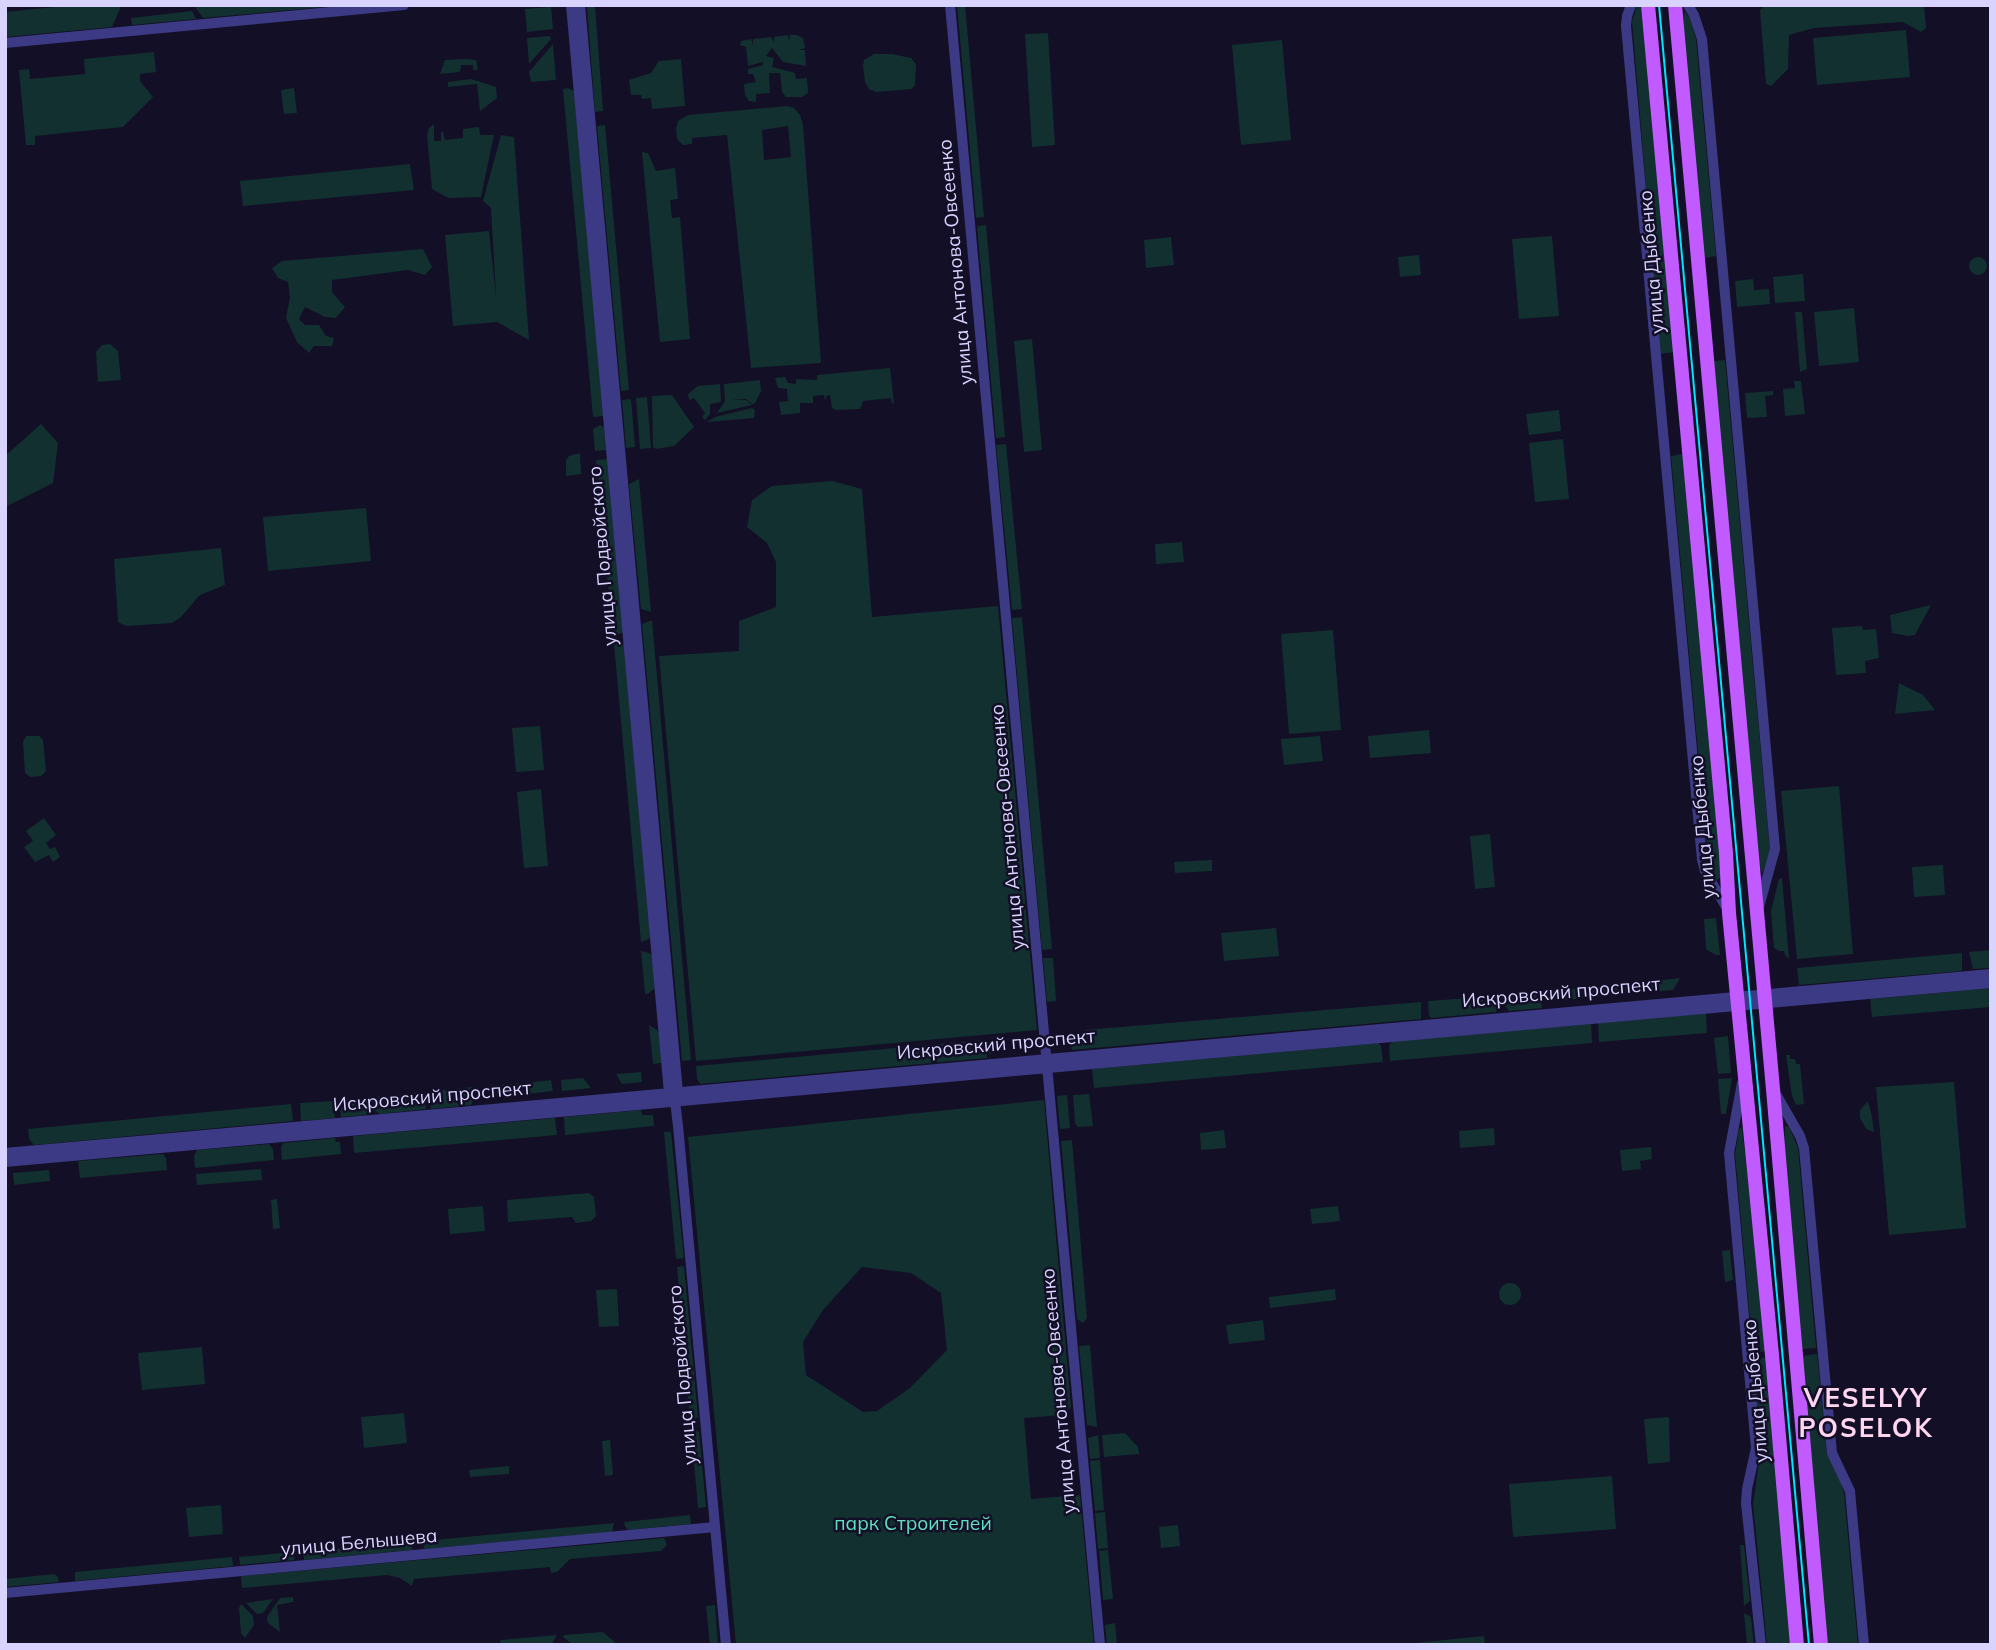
<!DOCTYPE html>
<meta charset="utf-8">
<style>
body{margin:0}
#map{position:relative;width:1996px;height:1650px;overflow:hidden;background:#130f26;font-family:Mulish,sans-serif}
canvas{display:block}
.frame{position:absolute;inset:0;border:7px solid #d9d4ff;pointer-events:none}
</style>
<div id="map">
<canvas width="1996" height="1650"></canvas>
<div class="frame"></div>
</div>
<script>
const context = document.querySelector('canvas').getContext('2d');
context.lineJoin = 'round';
function fillPath(path, color) {
  context.fillStyle = color;
  context.fill(path, 'evenodd');
}
function shape(rows) {
  const path = new Path2D();
  for (const r of rows) {
    if (r.length === 3) {
      path.moveTo(r[0] + r[2], r[1]);
      path.arc(r[0], r[1], r[2], 0, 2 * Math.PI);
      continue;
    }
    path.moveTo(r[0], r[1]);
    for (let i = 2; i < r.length; i += 2) path.lineTo(r[i], r[i + 1]);
  }
  return path;
}
function trace(path, color, width, dash) {
  context.strokeStyle = color;
  context.lineWidth = width;
  context.lineCap = dash ? 'butt' : 'round';
  context.setLineDash(dash || []);
  context.stroke(path);
}
function drawText(font, color, halo, rows, align = 'center') {
  context.font = font + ' Mulish,sans-serif';
  context.lineWidth = 5;
  context.setLineDash([]);
  context.textBaseline = 'middle';
  context.strokeStyle = halo;
  context.fillStyle = color;
  for (const [text, x, y, turn = 0] of rows) {
    context.save();
    context.translate(x, y);
    context.rotate((+turn || 0) * Math.PI / 180);
    context.textAlign = isNaN(turn) ? turn : align;
    if (halo) context.strokeText(text, 0, 0);
    context.fillText(text, 0, 0);
    context.restore();
  }
}
const green = shape([
 [74,5,120,5,120,9,112,27,5,37,5,12],
 [194,5,347,5,203,18],
 [957,5,965,5,984,217,976,218],
 [1637,5,1640,5,1646,29,1674,352,1660,354,1632,21],
 [1765,5,1924,5,1926,28,1921,32,1903,22,1814,28,1789,35,1788,69,1771,86,1766,84,1760,10],
 [595,6,603,111,595,112,587,7],
 [551,7,553,29,527,32,525,9],
 [192,11,196,19,132,25,131,18],
 [1684,11,1690,18,1696,39,1716,256,1705,258,1700,235,1682,37],
 [1906,30,1910,77,1817,85,1813,38],
 [1048,33,1055,145,1032,147,1025,34],
 [788,35,789,41,790,35,797,35,803,38,805,48,799,50,805,50,806,66,783,62,772,48,766,56,774,58,772,67,795,73,796,79,807,78,808,93,802,97,786,97,782,92,780,73,769,73,770,93,756,94,756,102,749,101,745,95,744,84,756,82,753,74,748,74,748,69,763,65,763,62,748,66,746,47,740,45,741,41,751,39,753,45,753,39,771,37,774,42,774,37],
 [550,36,551,39,529,64,527,38],
 [1282,40,1291,140,1241,145,1232,45],
 [553,44,556,80,531,82,529,72],
 [154,52,156,72,140,74,140,81,153,97,123,127,35,136,35,145,26,145,19,70,29,69,30,79,85,74,84,59],
 [874,54,892,54,911,58,916,64,915,85,912,89,876,92,869,89,865,82,863,66,864,60],
 [465,59,476,60,478,70,473,70,473,65,461,65,460,72,440,74,445,60],
 [681,59,685,106,652,109,651,98,642,99,641,95,631,95,629,80,651,73,659,61],
 [471,79,496,87,497,98,480,111,477,84,448,87,448,82],
 [294,88,297,113,284,114,281,90],
 [568,88,574,91,604,416,593,417,563,89],
 [787,106,794,108,800,115,803,125,821,363,751,368,727,135,692,138,692,144,683,145,677,139,676,129,678,121,688,115],
 [788,126,791,157,764,160,762,130],
 [434,124,434,141,441,141,441,132,443,132,445,140,463,138,463,129,479,127,480,135,494,135,481,197,448,198,432,189,427,135,429,128],
 [605,125,629,390,621,391,597,126],
 [501,135,514,137,529,340,497,322,453,326,445,235,489,231,496,297,491,208,483,201],
 [642,152,648,153,656,171,675,168,678,199,670,200,672,218,680,217,690,339,660,342],
 [410,164,414,190,243,206,240,181],
 [986,225,1005,437,996,438,977,226],
 [1552,236,1559,316,1519,319,1512,239],
 [1171,237,1174,265,1146,268,1144,240],
 [423,249,432,267,425,275,408,270,332,280,332,292,345,307,336,318,325,317,305,307,299,319,305,325,319,325,326,336,334,338,332,346,314,346,309,353,297,342,286,318,290,297,288,282,278,278,272,268,282,261],
 [1419,255,1421,275,1400,277,1398,257],
 [1978,266,9],
 [1803,274,1805,301,1775,303,1773,277],
 [1753,279,1754,290,1769,289,1770,304,1737,307,1735,281],
 [1854,308,1859,362,1819,366,1814,312],
 [1795,312,1802,312,1807,369,1800,372],
 [1032,339,1042,450,1024,452,1014,341],
 [110,344,118,351,121,380,98,382,96,352,102,345],
 [1725,360,1770,852,1762,874,1755,849,1712,361],
 [890,368,894,403,892,404,891,398,863,401,860,409,836,410,832,408,830,395,827,396,825,401,824,395,813,396,813,403,800,403,800,413,781,415,779,402,788,401,787,389,778,388,775,378,785,377,788,383,796,384,796,379,817,380,817,375],
 [760,380,761,391,755,403,752,404,746,399,731,400,746,400,752,405,717,413,725,401,724,384],
 [1794,381,1801,381,1805,414,1785,416,1783,389,1795,388],
 [720,384,721,402,710,404,710,414,705,420,702,417,705,413,694,398,690,400,689,399,688,394,698,386],
 [1773,391,1773,395,1765,396,1767,417,1747,418,1745,393],
 [672,395,694,427,674,446,656,449,653,447,652,396],
 [647,397,651,448,640,449,636,398],
 [631,399,635,447,626,448,622,400],
 [752,408,755,410,754,418,707,422,715,417],
 [1559,410,1561,431,1529,435,1526,414],
 [41,424,58,443,53,483,5,507,5,456],
 [600,425,604,427,606,450,595,451,593,429],
 [1563,439,1569,499,1535,502,1529,443],
 [1006,444,1022,609,1012,610,996,445],
 [580,453,581,474,566,476,566,460,569,456],
 [1683,454,1721,853,1720,878,1717,880,1711,874,1708,861,1671,456],
 [607,459,623,633,613,635,596,460],
 [639,479,651,612,641,609,629,484],
 [832,481,862,489,872,617,998,606,1037,1030,696,1061,659,656,739,651,739,621,776,607,776,562,767,543,747,527,752,500,772,486],
 [366,508,371,561,268,571,263,517],
 [1182,542,1184,562,1156,564,1155,544],
 [221,548,225,585,200,595,180,618,172,623,126,626,118,622,114,559],
 [1931,605,1915,635,1908,636,1892,633,1890,615],
 [1022,617,1052,949,1042,950,1012,618],
 [652,620,691,1060,682,1061,642,624],
 [1862,626,1863,630,1876,629,1879,658,1865,661,1866,673,1836,675,1832,628],
 [1333,630,1341,730,1289,734,1281,634],
 [624,643,650,935,649,939,641,942,614,644],
 [1899,683,1923,695,1935,710,1895,714],
 [540,726,544,770,516,772,512,728],
 [1429,730,1431,753,1370,758,1368,736],
 [26,736,39,736,43,740,46,771,41,776,30,777,25,773,23,742],
 [1320,736,1323,761,1284,765,1281,739],
 [1839,786,1853,954,1797,959,1781,791],
 [541,789,548,866,524,868,517,792],
 [44,818,56,835,46,843,50,849,55,847,60,857,53,862,49,855,35,862,24,847,33,841,26,831],
 [1490,834,1495,887,1475,889,1470,836],
 [1212,860,1212,871,1175,873,1174,862],
 [1943,865,1945,895,1914,897,1912,867],
 [1782,878,1789,959,1785,955,1784,951,1779,951,1774,948,1771,911,1779,879],
 [1716,918,1720,955,1716,955,1706,949,1704,919],
 [1276,928,1279,956,1224,961,1221,933],
 [1991,950,1991,968,1973,969,1969,952],
 [641,951,649,953,653,956,655,988,649,993,645,994],
 [1962,953,1962,971,1799,985,1797,968],
 [1043,958,1053,958,1056,1001,1047,1002],
 [1680,978,1673,990,1640,993,1639,983],
 [1633,983,1635,993,1565,1000,1564,990],
 [1991,988,1991,1007,1872,1017,1870,999],
 [1540,993,1542,1008,1509,1011,1505,1006,1505,995],
 [1497,996,1498,1007,1496,1012,1431,1018,1429,1015,1428,1001],
 [1421,1002,1421,1019,1072,1050,1071,1044,1086,1043,1085,1030],
 [1706,1013,1707,1033,1599,1042,1598,1023],
 [1591,1024,1592,1043,1390,1061,1389,1045,1393,1041],
 [649,1025,657,1030,660,1034,662,1063,653,1064],
 [1728,1036,1731,1073,1718,1074,1714,1038],
 [984,1040,993,1053,987,1054,987,1058,700,1084,697,1078,696,1066],
 [1378,1043,1381,1046,1383,1062,1094,1088,1092,1069],
 [1786,1055,1790,1055,1790,1059,1795,1059,1796,1064,1800,1064,1804,1104,1796,1105,1792,1096],
 [641,1072,642,1082,622,1084,616,1074],
 [583,1078,591,1088,562,1091,561,1080],
 [1732,1078,1726,1114,1721,1114,1718,1079],
 [551,1080,553,1091,527,1094,526,1083],
 [1954,1082,1966,1228,1889,1235,1876,1087],
 [520,1083,521,1094,489,1097,488,1086],
 [472,1087,473,1100,471,1105,431,1109,429,1092],
 [424,1092,426,1109,380,1114,375,1111,375,1097],
 [1089,1094,1093,1126,1078,1127,1075,1123,1073,1095],
 [1067,1095,1070,1128,1060,1129,1057,1096],
 [368,1097,368,1111,366,1115,341,1117,340,1101],
 [1044,1100,1071,1407,1063,1415,1024,1418,1031,1499,1080,1495,1094,1645,736,1645,688,1137],
 [862,1267,911,1273,941,1293,947,1350,910,1388,877,1411,863,1412,806,1375,803,1342,823,1310],
 [333,1101,335,1118,301,1121,300,1103],
 [1868,1101,1872,1117,1874,1132,1866,1129,1860,1118,1860,1110],
 [291,1104,293,1121,34,1145,29,1139,28,1129],
 [641,1110,642,1115,653,1115,654,1126,565,1135,564,1117],
 [555,1118,557,1135,354,1153,353,1136],
 [1785,1126,1789,1127,1798,1148,1816,1348,1801,1349,1784,1149],
 [1742,1127,1767,1351,1753,1353,1735,1154,1739,1129],
 [1494,1128,1495,1145,1460,1148,1459,1131],
 [1224,1130,1226,1148,1201,1150,1200,1133],
 [671,1132,684,1258,676,1259,664,1132],
 [335,1138,336,1142,340,1142,341,1154,282,1160,281,1148,283,1143],
 [1072,1140,1087,1318,1083,1323,1077,1319,1061,1141],
 [269,1144,273,1149,274,1160,195,1168,194,1156,197,1150],
 [1651,1147,1652,1159,1640,1161,1641,1169,1622,1171,1620,1150],
 [163,1154,166,1158,167,1170,80,1178,78,1161],
 [261,1169,262,1180,197,1185,196,1174],
 [49,1170,50,1181,14,1185,13,1173],
 [589,1193,594,1197,596,1216,591,1221,576,1223,572,1217,508,1222,507,1200],
 [277,1199,280,1228,273,1229,271,1200],
 [483,1206,485,1231,450,1234,448,1209],
 [1338,1206,1340,1221,1312,1224,1310,1209],
 [1730,1250,1733,1280,1725,1282,1722,1251],
 [684,1266,698,1417,690,1421,677,1267],
 [1510,1294,11],
 [617,1289,619,1326,599,1327,596,1290],
 [1335,1289,1336,1300,1270,1308,1269,1297],
 [1263,1320,1265,1340,1229,1344,1226,1325],
 [1090,1345,1097,1427,1087,1425,1079,1346],
 [202,1347,205,1384,142,1390,138,1353],
 [1817,1354,1827,1454,1841,1481,1844,1493,1858,1645,1827,1645,1802,1356],
 [1768,1357,1793,1645,1767,1645,1753,1504,1761,1448,1753,1359],
 [404,1413,407,1443,364,1448,361,1417],
 [1669,1417,1670,1462,1648,1464,1644,1419],
 [691,1429,699,1432,706,1507,698,1508],
 [1125,1433,1138,1447,1139,1454,1104,1457,1102,1435],
 [1098,1435,1100,1458,1090,1459,1088,1438],
 [610,1440,613,1475,605,1476,602,1441],
 [1100,1460,1104,1510,1095,1511,1090,1461],
 [509,1466,509,1474,470,1477,469,1470],
 [1612,1476,1616,1529,1513,1537,1509,1484],
 [221,1505,223,1534,189,1537,186,1508],
 [1105,1512,1108,1548,1098,1549,1095,1513],
 [690,1515,691,1524,628,1530,625,1526,624,1522],
 [614,1523,612,1532,424,1549,423,1541],
 [1178,1525,1180,1546,1161,1548,1159,1527],
 [664,1538,667,1545,661,1551,570,1559,557,1572,551,1573,550,1567,414,1579,412,1586,400,1578,387,1575,242,1588,241,1576],
 [412,1542,412,1550,304,1560,304,1552],
 [1740,1545,1744,1545,1750,1601,1744,1606],
 [1108,1550,1113,1599,1103,1600,1099,1551],
 [294,1552,294,1560,240,1565,239,1557],
 [232,1557,233,1566,75,1581,75,1572],
 [54,1574,58,1577,59,1582,5,1587,5,1579],
 [293,1597,293,1602,277,1605,280,1632,268,1623,267,1617,280,1598],
 [273,1599,263,1613,257,1614,246,1603],
 [241,1604,253,1616,254,1625,245,1638,241,1633,239,1608],
 [715,1605,718,1645,710,1645,706,1606],
 [1744,1613,1751,1617,1754,1645,1747,1645],
 [1115,1623,1117,1645,1107,1645,1105,1625],
 [603,1632,618,1645,573,1645,563,1637,564,1635],
 [557,1635,551,1645,501,1645,500,1640],
 [1484,1636,1485,1645,1395,1645]
]);
const minor = shape([
 [571,5,669,1093,675,1101,678,1126,726,1645],
 [580,5,678,1093,676,1099],
 [950,5,1100,1645],
 [1631,5,1627,16,1626,26,1702,860,1705,871,1729,912],
 [1688,5,1694,15,1702,39,1775,849,1759,907],
 [5,43,404,5],
 [1742,1083,1729,1153,1756,1448,1747,1489,1746,1503,1761,1645],
 [1776,1094,1800,1136,1804,1148,1832,1453,1850,1491,1864,1645],
 [5,1153,1991,974],
 [5,1162,1991,983],
 [5,1593,715,1527]
]);
const major = shape([
 [1648,5,1726,853,1729,913,1772,1355,1797,1645],
 [1675,5,1773,1089,1821,1645]
]);
const tram = shape([
 [1659,5,1809,1645]
]);
const streetNames = [
 ["улица Антонова-Овсеенко",956,262,-95],
 ["улица Дыбенко",1652,262,-95],
 ["улица Подвойского",603,556,-95],
 ["улица Антонова-Овсеенко",1008,827,-95],
 ["улица Дыбенко",1703,827,-95],
 ["Искровский проспект",1561,993,-5],
 ["Искровский проспект",996,1045,-5],
 ["Искровский проспект",432,1097,-5],
 ["улица Подвойского",683,1375,-95],
 ["улица Антонова-Овсеенко",1059,1391,-95],
 ["улица Дыбенко",1756,1391,-95],
 ["улица Белышева",359,1543,-5]
];
const parkNames = [
 ["парк Строителей",913,1524]
];
const districtNames = [
 ["VESELYY",1866,1399],
 ["POSELOK",1866,1429]
];
fillPath(green, '#12302f');
trace(minor, '#3d3a85', 10);
trace(major, '#c25bff', 14);
trace(tram, '#00e5ff', 2);
drawText('19px', '#d9d4ff', '#130f26', streetNames);
drawText('19px', '#5fe0c0', '#130f26', parkNames);
context.letterSpacing = '2px';
drawText('bold 26px', '#ffd6f0', '#130f26', districtNames);
context.letterSpacing = '0px';
</script>
